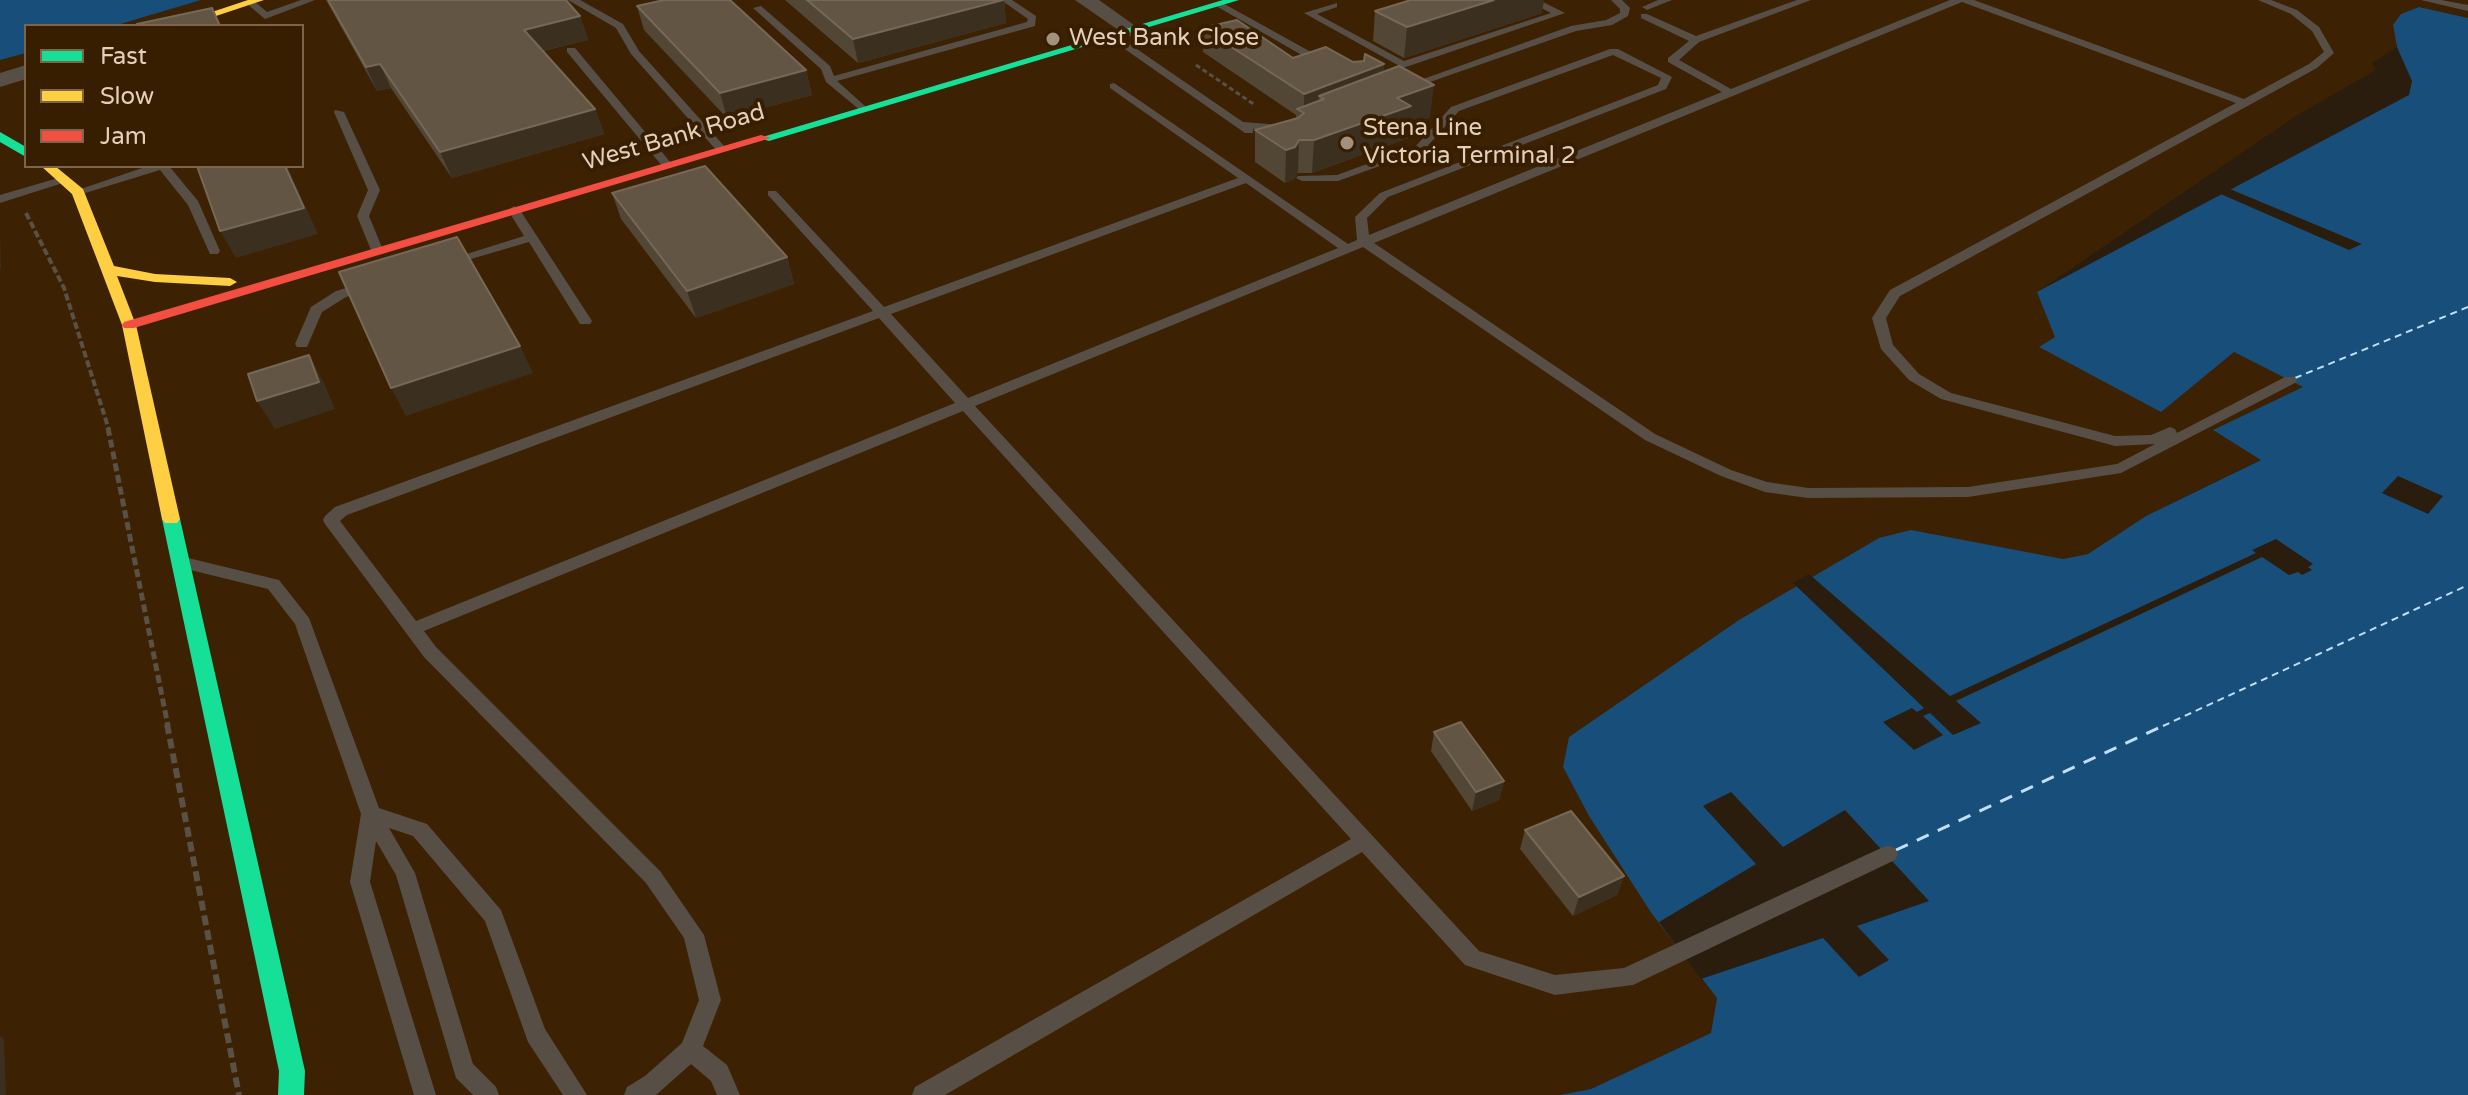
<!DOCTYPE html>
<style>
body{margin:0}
#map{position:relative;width:2468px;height:1095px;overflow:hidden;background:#2a1d0d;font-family:"Varela Round",sans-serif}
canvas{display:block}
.legend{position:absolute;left:24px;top:24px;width:280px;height:144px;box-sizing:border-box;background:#371e00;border:2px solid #7c654a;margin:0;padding:10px 14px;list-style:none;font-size:24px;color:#e3cfba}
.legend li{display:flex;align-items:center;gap:16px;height:40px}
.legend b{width:40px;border:2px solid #7c654a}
</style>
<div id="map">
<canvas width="2468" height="1095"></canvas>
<ul class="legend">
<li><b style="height:10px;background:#16e098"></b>Fast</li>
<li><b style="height:10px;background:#ffcf43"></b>Slow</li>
<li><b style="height:10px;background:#f24e42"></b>Jam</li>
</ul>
</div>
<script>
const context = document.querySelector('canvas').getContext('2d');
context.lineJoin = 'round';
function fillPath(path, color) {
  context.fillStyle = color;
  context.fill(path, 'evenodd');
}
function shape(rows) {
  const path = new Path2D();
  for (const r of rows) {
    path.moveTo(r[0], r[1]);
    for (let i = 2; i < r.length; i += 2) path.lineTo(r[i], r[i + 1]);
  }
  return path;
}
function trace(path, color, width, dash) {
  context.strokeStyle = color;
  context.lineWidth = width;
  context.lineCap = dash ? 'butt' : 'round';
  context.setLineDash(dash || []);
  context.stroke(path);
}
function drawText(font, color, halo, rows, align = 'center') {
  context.font = font + ' "Varela Round",sans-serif';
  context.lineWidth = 8;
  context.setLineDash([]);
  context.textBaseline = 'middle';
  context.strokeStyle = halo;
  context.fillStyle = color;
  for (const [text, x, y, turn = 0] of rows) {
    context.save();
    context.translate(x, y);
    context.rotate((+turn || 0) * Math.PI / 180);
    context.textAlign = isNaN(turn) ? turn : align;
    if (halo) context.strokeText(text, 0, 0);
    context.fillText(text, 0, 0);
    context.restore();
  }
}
const built = shape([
 [201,0,2468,0,2468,18,2419,7,2393,25,2397,47,2372,63,2376,70,2299,114,2037,292,2234,352,2304,387,2214,431,2262,459,2146,516,2088,554,2063,559,2014,551,1701,979,1717,997,1712,1033,1591,1089,1560,1095,0,1095,0,60,26,52,26,166,302,166,302,26,114,26]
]);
const water = shape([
 [0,0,201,0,114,26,26,26,26,53,0,60],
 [2419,7,2468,18,2468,1095,1560,1095,1591,1089,1711,1033,1717,998,1652,914,1589,816,1563,767,1569,737,1739,620,1879,538,1911,530,2063,559,2088,554,2146,516,2261,460,2213,430,2303,387,2234,352,2161,412,2039,347,2055,337,2037,292,2409,95,2412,81,2397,47,2393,25,2401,14]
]);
const pier = shape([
 [2225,187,2362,244,2349,250,2216,192],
 [2398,476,2443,496,2428,514,2382,493],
 [2276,539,2313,564,2308,567,2312,570,2302,575,2298,572,2289,575,2262,557,1956,701,1981,723,1953,735,1930,713,1923,716,1943,735,1914,750,1883,722,1912,708,1917,712,1924,708,1793,583,1809,574,1950,696,2256,553,2252,550],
 [1731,792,1783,847,1845,810,1929,901,1857,926,1889,960,1859,977,1823,938,1701,979,1659,922,1756,864,1703,806]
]);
const ferryFar1 = shape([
 [2295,378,2468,307],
 [2163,726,2468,585]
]);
const ferry = shape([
 [1896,850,2167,724]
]);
const pathFar3 = shape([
 [1196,65,1255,105]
]);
const pathFar2 = shape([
 [26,213,64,288,109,430]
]);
const pathFar1 = shape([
 [108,428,168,726]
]);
const path = shape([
 [167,724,239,1095]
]);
const lane = shape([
 [301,0,315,0,265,19,246,3,254,1,267,12,301,0],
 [568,0,580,0,623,24,639,51,725,147,725,151,717,151,631,54,616,28,568,0],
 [1001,0,1012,0,1036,16,1035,26,837,81,865,106,865,110,861,111,826,82,821,69,753,8,761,6,830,66,834,76,1027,22,1028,19,1001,0],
 [1526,0,1539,0,1565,13,1403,68,1304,13,1337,3,1337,7,1317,14,1404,61,1551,13,1526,0],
 [1611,0,1622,0,1630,8,1628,16,1612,25,1576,31,1410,89,1401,87,1571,26,1606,20,1620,13,1620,9,1611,0],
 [1658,0,1672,0,1647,10,1642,7,1658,0],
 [1797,0,1811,0,1699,42,1679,60,1731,89,1950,0,1974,0,2244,99,2309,64,2324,52,2312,31,2291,14,2258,0,2271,0,2297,10,2319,27,2334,53,2317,68,1900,296,1886,318,1893,345,1919,374,1951,393,2115,436,2151,435,2170,427,2175,429,2177,433,2285,377,2295,377,2297,380,2295,383,2121,473,1968,497,1808,498,1765,492,1721,476,1645,440,1363,247,975,406,1479,951,1555,975,1624,968,1881,848,1888,846,1895,848,1898,854,1895,860,1633,985,1555,995,1465,965,1362,852,945,1095,912,1095,915,1087,1351,839,963,411,424,631,436,647,660,871,704,935,721,1000,703,1046,727,1065,740,1095,717,1095,711,1081,691,1064,656,1095,624,1095,627,1087,645,1076,682,1043,699,1000,684,938,646,883,424,657,325,524,323,520,325,516,335,507,873,311,768,195,768,191,776,191,884,307,1238,178,1110,88,1110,84,1114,83,1348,244,1357,240,1355,217,1380,193,1658,85,1661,78,1613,55,1459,111,1424,150,1338,181,1302,181,1296,178,1298,176,1337,175,1416,146,1451,107,1610,49,1618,49,1672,77,1666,89,1388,197,1367,218,1369,235,1722,92,1668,62,1668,58,1689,41,1641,18,1641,14,1647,14,1696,36,1797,0],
 [1962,2,2236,103,1890,290,1872,318,1881,349,1909,380,1941,399,2115,446,2155,444,2117,464,1968,487,1808,488,1767,482,1731,470,1655,434,1374,243,1962,2],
 [1246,183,1338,248,968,398,891,314,1246,183],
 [879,318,955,403,416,621,340,521,347,515,879,318],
 [2421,0,2441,0,2468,5,2468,11,2421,0],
 [1219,1,1329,62,1330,64,1321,66,1216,6,1214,4,1219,1],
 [1109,34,1115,34,1243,122,1282,125,1287,128,1282,131,1253,129,1253,133,1245,133,1109,38,1109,34],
 [567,48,575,48,671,163,671,167,663,167,567,52,567,48],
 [335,110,344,112,380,190,369,216,383,250,381,253,377,254,371,250,357,216,368,190,334,112,335,110],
 [148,166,169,166,198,201,220,251,218,254,210,254,188,205,160,170,82,194,72,192,148,166],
 [65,176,69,177,69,181,0,203,0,195,65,176],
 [514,206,520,210,592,321,590,324,580,324,529,242,447,266,441,262,524,236,508,210,514,206],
 [367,282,373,286,372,289,346,297,322,312,307,347,297,347,295,344,311,307,336,291,367,282],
 [184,557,279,580,309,618,379,808,427,824,501,910,545,1029,587,1095,563,1095,528,1042,485,921,413,836,389,828,415,873,473,1064,496,1087,499,1095,473,1095,456,1078,396,875,376,841,370,882,436,1095,414,1095,350,882,361,814,295,624,268,589,178,567,176,563,178,559,184,557]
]);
const street = shape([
 [1075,0,1099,0,1141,30,1131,36,1124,34,1075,0],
 [26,65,26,79,0,87,0,73,26,65]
]);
const fast = shape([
 [1223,0,1239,0,769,141,759,138,1223,0],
 [0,132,26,147,26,157,0,142,0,132],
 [171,513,180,519,305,1071,304,1095,278,1095,279,1071,162,519,171,513]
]);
const slow = shape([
 [248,0,264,0,186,26,170,26,248,0],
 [41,166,55,166,83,189,114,266,155,274,230,278,237,282,230,286,155,282,117,276,136,325,180,519,177,523,165,523,162,519,122,325,72,194,41,166]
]);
const jam = shape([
 [761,135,771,138,134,328,124,328,122,325,124,322,761,135]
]);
const wall = shape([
 [326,0,566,0,580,16,588,40,543,51,595,109,604,134,452,178,391,88,377,91],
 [785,0,1004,0,1006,23,858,63],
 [637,6,806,70,812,95,727,118,644,30],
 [1375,11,1542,13,1404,58,1373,41],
 [1202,28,1293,58,1384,64,1383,72,1430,117,1410,124,1408,138,1312,173,1298,173,1294,179,1285,183,1255,162,1255,130,1296,119,1296,115,1203,52],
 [612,193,787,257,794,284,696,318,621,219],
 [1434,732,1504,781,1499,800,1472,811,1431,751],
 [1525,830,1624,876,1617,895,1573,916,1520,849]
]);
const shadedWall = shape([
 [1004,0,1006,23,858,63,853,39],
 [1494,0,1544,0,1542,13,1404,58,1407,27],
 [580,16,588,40,533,53,524,30],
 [380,64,391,88,377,91,366,67],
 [1384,64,1382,89,1324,99,1319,96,1318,114,1304,113,1304,94],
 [806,70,812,95,727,118,720,93],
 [1434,85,1430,117,1410,124,1408,138,1312,173,1314,140,1397,98],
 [595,109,604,134,452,178,440,152],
 [1299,140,1298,173,1294,179,1285,183,1286,150],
 [285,166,287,166,318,234,236,258,220,231],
 [0,226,1,269,0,269],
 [787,257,794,284,696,318,687,291],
 [520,346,533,373,406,416,391,388],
 [309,355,324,383,335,409,275,429,257,401],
 [1504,781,1499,800,1472,811,1476,792],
 [1624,876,1617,895,1573,916,1579,897],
 [0,1036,4,1039,6,1095,0,1095]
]);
const building = shape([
 [328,0,566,0,580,16,524,30,595,109,440,152,380,64,366,67,328,0],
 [664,0,730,0,806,70,720,93,637,6,664,0],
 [807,0,1003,0,853,39,807,0],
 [1411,0,1494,0,1407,27,1375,11,1411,0],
 [212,8,220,26,138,26,137,24,212,8],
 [1237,20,1293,58,1326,47,1353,62,1364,61,1365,54,1384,64,1304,94,1202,28,1237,20],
 [1399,66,1434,85,1397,98,1411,106,1314,140,1299,140,1295,147,1286,150,1255,130,1298,118,1304,113,1297,109,1324,99,1319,96,1399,66],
 [197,166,285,166,304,208,220,231,197,166],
 [705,166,787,257,687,291,612,193,705,166],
 [457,237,520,346,391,388,339,272,457,237],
 [309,355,319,382,257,401,248,374,309,355],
 [1461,722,1504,781,1476,792,1434,732,1461,722],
 [1571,811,1624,876,1579,897,1525,830,1571,811]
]);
const markers = [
 [1053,39,8,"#a2917d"],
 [1347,143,8,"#a2917d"]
];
const farPoinames = [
 ["West Bank Close",1069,39],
 ["Stena Line",1363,129],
 ["Victoria Terminal 2",1363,157]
];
const farStreetnames = [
 ["West Bank Road",674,138,-16]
];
fillPath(built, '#3c2102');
fillPath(water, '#184e7a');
fillPath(pier, '#2a1d0d');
trace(ferryFar1, '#c0dffc', 2, [7, 5]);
trace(ferry, '#c0dffc', 3, [13, 10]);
trace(pathFar3, '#595046', 3, [5, 3]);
trace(pathFar2, '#595046', 4, [7, 3]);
trace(pathFar1, '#595046', 5, [8, 4]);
trace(path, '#595046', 6, [10, 5]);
fillPath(lane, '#574f46');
fillPath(street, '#574f46');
fillPath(fast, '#16e098');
fillPath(slow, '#ffcf43');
fillPath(jam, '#f24e42');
fillPath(wall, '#524635');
fillPath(shadedWall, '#3b301f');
fillPath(building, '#625543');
trace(building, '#766856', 2);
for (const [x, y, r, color] of markers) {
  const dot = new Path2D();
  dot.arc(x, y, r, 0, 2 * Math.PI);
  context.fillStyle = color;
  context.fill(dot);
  trace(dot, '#371e00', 3);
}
drawText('24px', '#e3cfba', '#371e00', farPoinames, 'left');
drawText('24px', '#e3cfba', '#371e00', farStreetnames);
</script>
